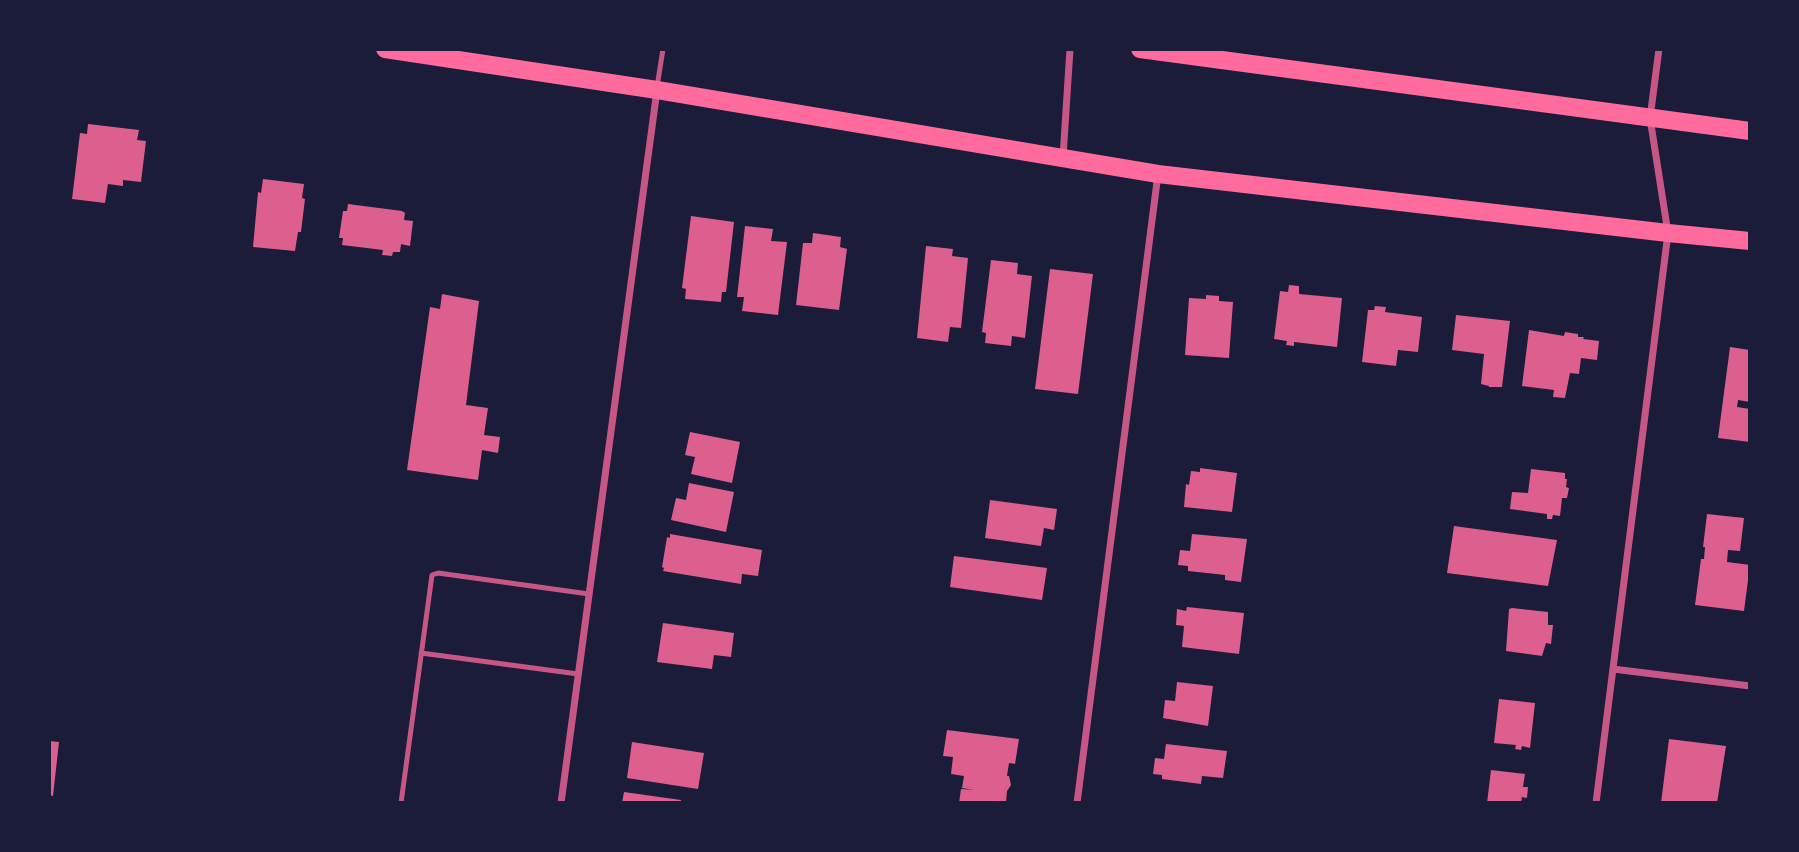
<!DOCTYPE html>
<style>
body{margin:0}
#map{position:relative;width:1799px;height:852px;overflow:hidden;background:#1b1b3a;font-family:Rubik,sans-serif}
canvas{display:block}
.frame{position:absolute;inset:0;border:51px solid #1b1b3a;pointer-events:none}
</style>
<div id="map">
<canvas width="1799" height="852"></canvas>
<div class="frame"></div>
</div>
<script>
const context = document.querySelector('canvas').getContext('2d');
context.lineJoin = 'round';
function fillPath(path, color) {
  context.fillStyle = color;
  context.fill(path, 'evenodd');
}
function shape(rows) {
  const path = new Path2D();
  for (const r of rows) {
    path.moveTo(r[0], r[1]);
    for (let i = 2; i < r.length; i += 2) path.lineTo(r[i], r[i + 1]);
  }
  return path;
}
function trace(path, color, width, dash) {
  context.strokeStyle = color;
  context.lineWidth = width;
  context.lineCap = dash ? 'butt' : 'round';
  context.setLineDash(dash || []);
  context.stroke(path);
}
const building = shape([
 [88,124,139,130,137,140,146,141,141,182,123,180,123,186,108,184,105,203,72,199,80,133,87,134],
 [263,179,304,184,302,198,305,199,301,232,298,232,295,251,253,247,258,192,261,193],
 [348,204,402,211,405,213,404,220,413,221,410,246,401,244,400,252,393,252,392,256,382,255,383,250,342,245,343,238,339,238,343,211,347,211],
 [691,216,734,222,726,292,722,292,721,302,685,299,686,289,682,288],
 [745,226,773,229,771,241,787,242,778,315,742,311,744,297,737,297],
 [813,233,841,237,840,247,847,249,839,310,796,305,803,243,812,243],
 [926,246,953,249,952,256,968,258,961,328,950,327,948,342,917,338],
 [991,260,1018,263,1017,274,1032,276,1025,338,1012,336,1011,346,985,343,986,333,982,332],
 [1050,269,1093,274,1078,394,1035,389],
 [1289,285,1299,286,1299,294,1342,298,1337,347,1294,342,1294,346,1286,345,1287,341,1274,339,1280,291,1288,292],
 [442,294,479,301,466,405,488,408,484,435,500,437,498,453,482,450,478,480,407,470,430,307,440,309],
 [1206,295,1219,296,1219,301,1233,302,1229,358,1185,355,1189,298,1206,299],
 [1375,306,1386,307,1385,312,1422,317,1418,352,1398,350,1396,366,1362,362,1368,310,1374,310],
 [1456,315,1510,321,1502,387,1489,387,1489,386,1481,384,1484,354,1452,350],
 [1529,330,1564,336,1565,332,1578,334,1578,337,1584,337,1583,339,1599,341,1597,360,1581,358,1579,374,1570,373,1565,398,1553,397,1554,390,1522,386],
 [1730,347,1750,350,1750,402,1738,400,1737,407,1750,409,1750,442,1718,438],
 [690,432,740,442,732,483,691,474,695,457,685,455],
 [1200,468,1237,473,1232,512,1184,507,1186,484,1189,485,1191,471,1200,472],
 [1531,469,1565,473,1565,479,1567,479,1566,487,1569,488,1567,498,1562,498,1560,516,1553,515,1552,519,1547,519,1547,514,1510,509,1512,492,1528,493],
 [689,483,734,492,726,532,671,520,676,498,686,500],
 [990,500,1057,509,1054,530,1044,528,1041,546,985,538],
 [1707,514,1744,518,1740,551,1728,550,1727,562,1750,565,1744,611,1695,605,1701,559,1704,559,1705,547,1703,547],
 [1454,526,1557,540,1548,586,1447,573],
 [670,534,762,550,758,576,742,574,741,584,663,571,664,568,662,567,667,537,670,538],
 [1192,534,1247,539,1241,582,1225,580,1225,575,1188,571,1188,566,1178,565,1180,550,1190,551],
 [954,556,1047,568,1042,600,950,587],
 [1187,607,1244,613,1239,654,1182,647,1184,626,1176,625,1177,609,1186,611],
 [1512,608,1548,612,1548,625,1553,625,1551,644,1546,643,1542,656,1506,651,1509,609],
 [663,623,734,633,731,657,714,655,712,669,657,662],
 [1177,682,1213,686,1208,726,1163,718,1165,700,1175,701],
 [1499,699,1535,703,1530,748,1522,746,1521,750,1515,749,1516,745,1494,743],
 [947,730,1019,739,1015,764,1009,763,1007,776,1009,776,1011,785,1007,791,1006,803,959,803,961,789,974,790,962,788,964,776,951,774,953,757,943,756],
 [1669,739,1726,746,1717,803,1661,803],
 [49,741,59,742,53,796,49,795],
 [632,742,704,753,698,789,627,778],
 [1166,744,1227,751,1223,778,1202,776,1201,784,1162,779,1162,775,1153,774,1155,758,1164,759],
 [1491,770,1525,774,1523,787,1528,787,1527,798,1522,797,1521,803,1487,803],
 [624,792,681,800,681,803,622,803]
]);
const service = shape([
 [657,87,663,49],
 [421,653,578,674],
 [401,803,432,575,438,573,589,594]
]);
const minor = shape([
 [1063,157,1070,49],
 [1613,669,1750,686],
 [561,803,657,90],
 [1077,803,1158,174],
 [1596,803,1668,233,1650,118,1659,49]
]);
const primary = shape([
 [385,49,657,90,1158,174,1668,233,1750,241],
 [1140,49,1750,131]
]);
fillPath(building, '#dd5f8e');
trace(service, '#c65784', 5);
trace(minor, '#c65784', 7);
trace(primary, '#ff6b9d', 18);
</script>
